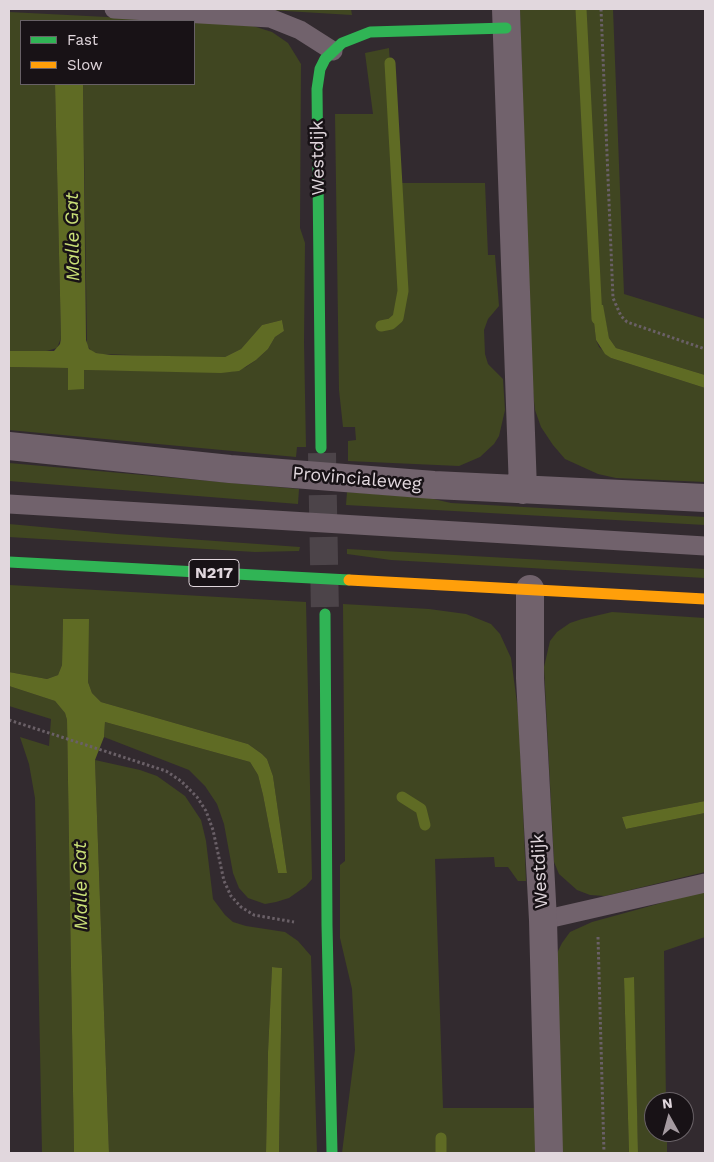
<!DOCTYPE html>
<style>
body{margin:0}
#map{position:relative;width:714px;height:1162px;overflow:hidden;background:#322a2f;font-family:"Work Sans",sans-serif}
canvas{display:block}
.frame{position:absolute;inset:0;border:10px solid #e1d7dd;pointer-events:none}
.legend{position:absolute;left:20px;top:20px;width:175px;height:65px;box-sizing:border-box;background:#181216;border:1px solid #686166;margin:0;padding:6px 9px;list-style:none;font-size:15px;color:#e1d7dd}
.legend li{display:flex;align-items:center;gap:10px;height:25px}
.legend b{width:25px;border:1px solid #686166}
.north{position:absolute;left:644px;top:1092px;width:50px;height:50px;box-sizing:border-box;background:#181216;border:1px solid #686166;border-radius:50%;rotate:353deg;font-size:14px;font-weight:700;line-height:20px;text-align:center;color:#e1d7dd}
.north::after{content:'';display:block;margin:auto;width:18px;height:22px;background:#a49aa0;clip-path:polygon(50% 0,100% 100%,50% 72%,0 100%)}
</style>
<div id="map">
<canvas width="714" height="1162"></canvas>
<div class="frame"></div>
<ul class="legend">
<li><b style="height:6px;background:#30b455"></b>Fast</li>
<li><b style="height:6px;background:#ff9f0a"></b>Slow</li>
</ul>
<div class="north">N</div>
</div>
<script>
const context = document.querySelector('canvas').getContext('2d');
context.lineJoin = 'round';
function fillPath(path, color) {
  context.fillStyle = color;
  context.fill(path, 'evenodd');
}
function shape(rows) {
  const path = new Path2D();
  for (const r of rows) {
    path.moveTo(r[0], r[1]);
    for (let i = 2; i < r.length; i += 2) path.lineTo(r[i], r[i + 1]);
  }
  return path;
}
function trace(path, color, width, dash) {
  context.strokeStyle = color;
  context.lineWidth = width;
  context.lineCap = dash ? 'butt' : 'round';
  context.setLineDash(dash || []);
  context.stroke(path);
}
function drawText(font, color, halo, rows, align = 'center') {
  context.font = font + ' "Work Sans",sans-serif';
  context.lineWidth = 5;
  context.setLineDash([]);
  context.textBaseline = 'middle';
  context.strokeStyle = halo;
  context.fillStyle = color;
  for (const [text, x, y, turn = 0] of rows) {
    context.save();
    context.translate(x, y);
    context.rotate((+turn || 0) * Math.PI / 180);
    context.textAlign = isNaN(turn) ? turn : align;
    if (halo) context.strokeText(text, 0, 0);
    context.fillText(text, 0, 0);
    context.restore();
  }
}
const green = shape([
 [252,9,351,9,352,15],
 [520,9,613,9,624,294,705,319,705,375,616,348,609,338,602,305,592,305,596,340,599,347,611,358,705,388,705,482,616,478,598,474,565,459,553,445,541,427,535,410,531,374],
 [9,12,185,21,21,21,21,84,55,84,61,338,57,348,43,352,9,351],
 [194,22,253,26,272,32,288,43,301,64,300,228,305,243,304,342,306,447,297,447,296,457,9,430,9,367,68,368,69,390,84,370,231,372,246,367,256,360,268,349,275,337,284,331,282,320,262,325,241,349,225,357,216,358,102,354,92,352,87,345,83,84,194,84],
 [389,48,397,183,485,183,488,255,495,255,499,306,488,319,484,330,485,354,488,364,503,379,505,410,499,436,494,444,480,457,459,466,348,461,348,441,356,440,355,427,343,427,339,390,335,114,373,114,365,53],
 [9,463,299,489,298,504,9,481],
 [347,492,429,498,451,503,705,517,705,525,346,505],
 [9,524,117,534,300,547,299,551,255,552,9,537],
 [347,549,705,569,705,578,391,560,347,554],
 [9,585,306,602,312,879,306,886,289,898,276,902,265,904,248,898,239,888,233,873,224,824,217,804,205,786,189,770,104,737,105,722,250,762,258,775,263,795,278,873,287,873,273,776,267,759,262,754,248,744,101,702,92,693,88,682,88,619,63,620,62,665,58,675,47,679,9,672],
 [343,604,429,609,466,614,491,624,500,634,511,658,519,718,526,881,518,881,508,867,495,867,494,857,435,859,443,1108,535,1108,537,1153,342,1153,355,1050,352,989,340,938,340,865,345,861],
 [612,612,705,618,705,801,622,817,626,829,705,813,705,872,605,896,590,895,577,890,559,874,554,862,544,667,550,641,557,632,570,623,582,619],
 [9,686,55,701,65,713,67,720,74,1153,42,1153,35,798,29,764,20,737,49,746,51,719,9,706],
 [95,760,140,770,157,776,185,796,201,820,206,841,213,899,225,915,233,922,246,926,285,932,298,941,311,956,317,1153,279,1153,282,968,272,967,268,1052,266,1153,109,1153],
 [705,891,705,937,664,951,666,1102,654,1102,654,1132,667,1132,667,1153,638,1153,633,977,624,978,629,1153,560,1153,556,955,562,943,570,932,592,922]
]);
const water = shape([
 [55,84,83,84,86,340,89,349,96,353,111,355,225,357,241,349,262,325,282,320,284,331,275,337,268,349,256,360,239,371,221,373,84,370,84,389,68,390,68,368,9,367,9,351,54,351,60,344,61,338],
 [592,305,603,305,609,338,616,348,705,375,705,388,611,358,605,354,596,340],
 [63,619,89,619,88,682,92,693,101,702,248,744,262,754,267,759,273,776,287,873,278,873,263,795,258,775,250,762,105,722,104,737,95,760,109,1153,74,1153,67,720,65,713,55,701,9,686,9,672,47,679,58,675,62,665],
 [705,801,705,813,626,829,622,817],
 [272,967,282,968,279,1153,266,1153,268,1052],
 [634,977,638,1153,629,1153,624,978]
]);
const stream = shape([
 [581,9,597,319],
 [381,326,391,324,398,318,403,291,390,63],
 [402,797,421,809,425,825],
 [441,1138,441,1153]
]);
const secondaryTunnel = shape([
 [322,453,325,614]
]);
const path = shape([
 [601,9,613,298,621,316,627,322,705,349],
 [9,720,166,771,181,781,197,797,206,811,213,830,224,881,231,896,241,907,254,915,294,922],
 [598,937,604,1153]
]);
const lane = shape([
 [114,9,270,18,300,30,333,51],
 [9,504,705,546],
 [543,920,705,883]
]);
const street = shape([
 [506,9,523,490],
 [9,446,230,469,434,485,705,498],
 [530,589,530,678,543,920,549,1153]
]);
const fast = shape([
 [321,448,317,89,320,69,325,59,342,43,370,32,506,28],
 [9,562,349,580],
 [325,614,327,925,332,1153]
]);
const slow = shape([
 [349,580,705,599]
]);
const shields = [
 [214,573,50]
];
const shieldNames = [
 ["N217",214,573]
];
const streetNames = [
 ["Westdijk",318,158,-91],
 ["Provincialeweg",357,479,5],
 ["Westdijk",540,871,-93]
];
const waterNames = [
 ["Malle Gat",73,237,-91],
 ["Malle Gat",81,886,-91]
];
fillPath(green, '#404621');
fillPath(water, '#5f6b24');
trace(stream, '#5f6b24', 11);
trace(secondaryTunnel, '#4c4449', 28, [28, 14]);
trace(path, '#6a6067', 3, [2.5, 2.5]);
trace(lane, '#71626c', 19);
trace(street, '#71626c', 28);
trace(fast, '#30b455', 11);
trace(slow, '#ff9f0a', 11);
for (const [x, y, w] of shields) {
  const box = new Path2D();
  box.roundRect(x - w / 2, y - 13.5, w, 27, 4);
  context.fillStyle = '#181216';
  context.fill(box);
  trace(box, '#e1d7dd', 1);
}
drawText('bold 16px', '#e1d7dd', null, shieldNames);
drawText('18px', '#e1d7dd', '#181216', streetNames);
drawText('italic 19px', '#cae077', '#181216', waterNames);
</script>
